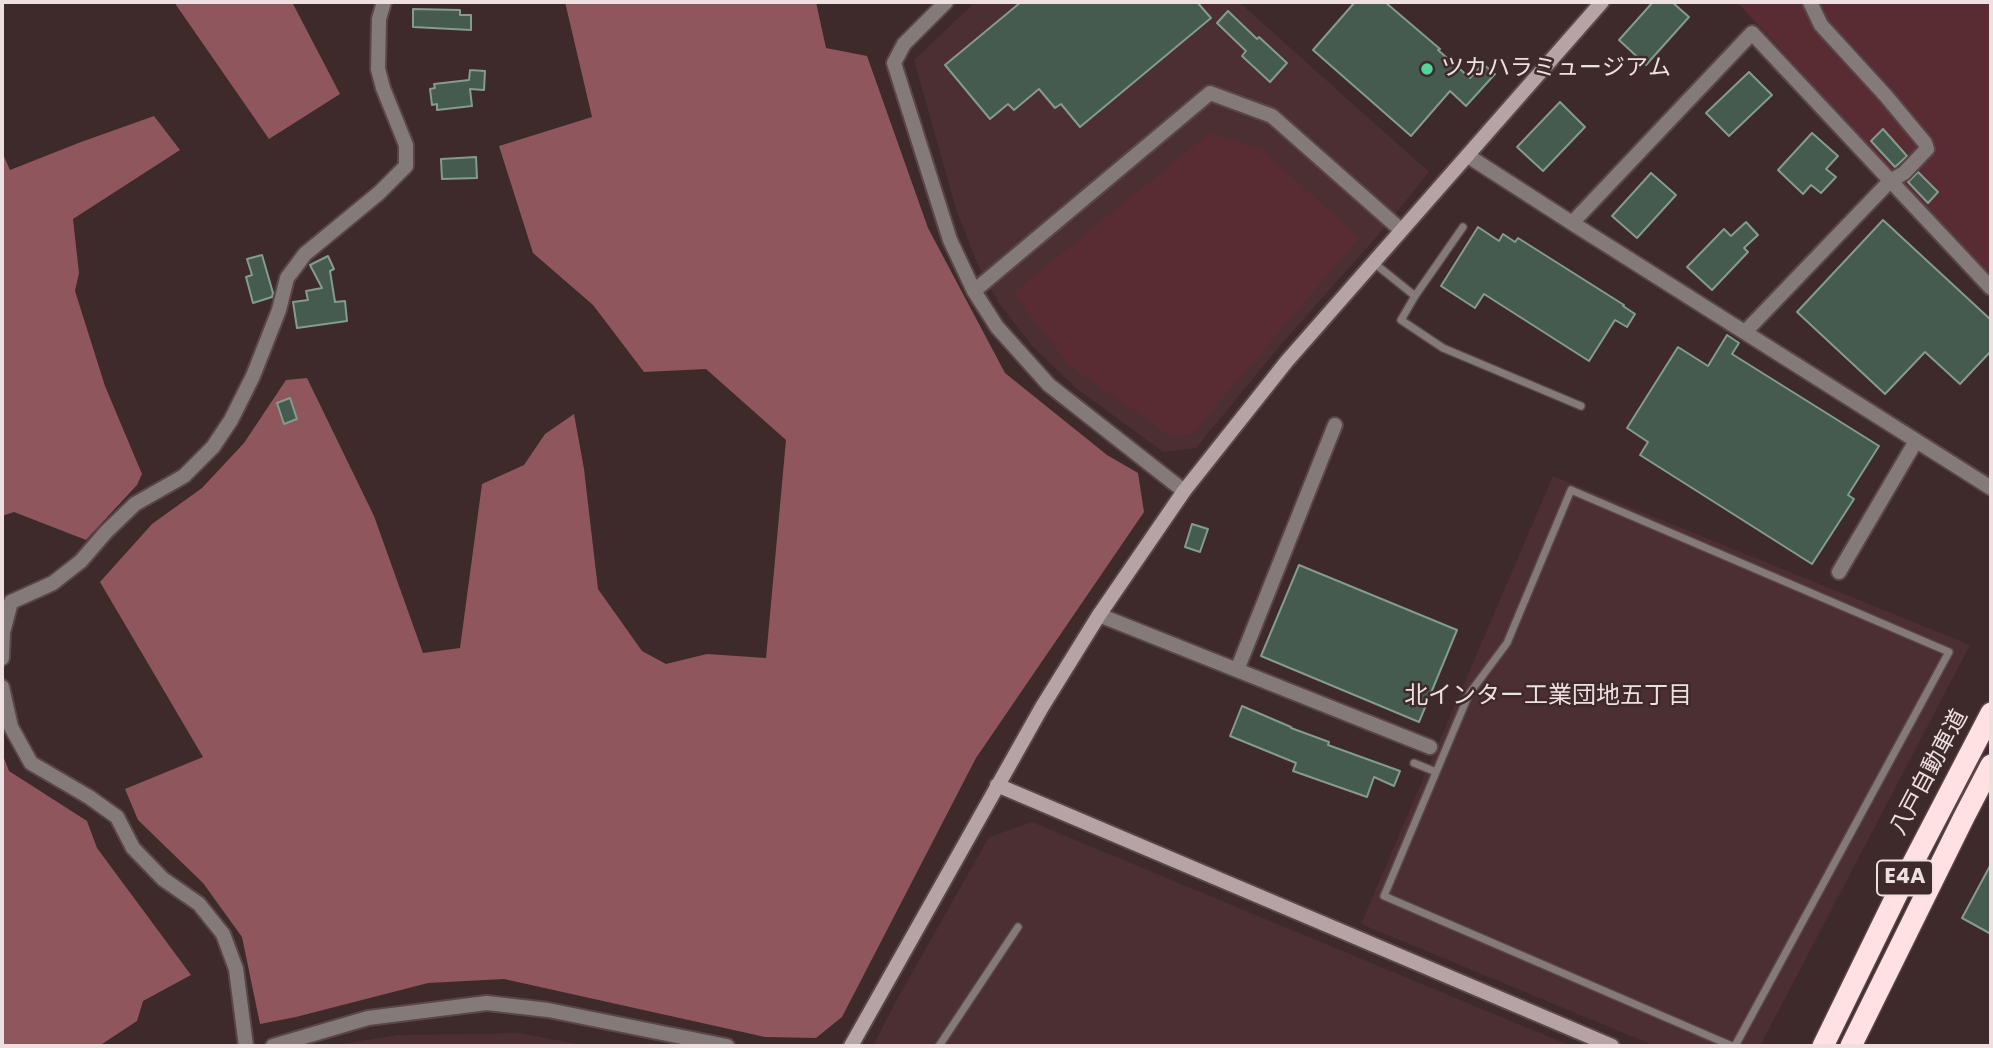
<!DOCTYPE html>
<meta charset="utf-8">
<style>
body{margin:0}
#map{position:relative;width:1993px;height:1048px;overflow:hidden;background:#3e292b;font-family:Poppins,sans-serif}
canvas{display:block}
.frame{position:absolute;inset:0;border:4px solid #eedfe1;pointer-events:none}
</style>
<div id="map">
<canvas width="1993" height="1048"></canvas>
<div class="frame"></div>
</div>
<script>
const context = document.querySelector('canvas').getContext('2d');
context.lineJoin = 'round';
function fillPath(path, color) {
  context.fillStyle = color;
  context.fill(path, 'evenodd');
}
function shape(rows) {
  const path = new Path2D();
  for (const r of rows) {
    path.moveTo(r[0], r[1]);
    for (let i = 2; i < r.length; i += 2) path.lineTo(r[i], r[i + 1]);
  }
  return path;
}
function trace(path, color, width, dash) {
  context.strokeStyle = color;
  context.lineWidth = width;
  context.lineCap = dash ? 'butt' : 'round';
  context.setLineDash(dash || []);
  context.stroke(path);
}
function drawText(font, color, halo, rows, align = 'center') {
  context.font = font + ' Poppins,"Noto Sans JP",sans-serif';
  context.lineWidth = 5;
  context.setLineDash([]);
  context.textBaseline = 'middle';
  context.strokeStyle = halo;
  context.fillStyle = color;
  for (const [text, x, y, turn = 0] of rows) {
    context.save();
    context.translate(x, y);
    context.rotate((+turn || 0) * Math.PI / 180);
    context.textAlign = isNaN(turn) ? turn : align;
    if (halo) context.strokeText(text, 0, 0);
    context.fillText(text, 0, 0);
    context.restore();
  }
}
const built = shape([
 [975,2,1239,2,1429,172,1374,240,1283,342,1196,448,1163,452,1076,388,1034,348,998,302,977,263,956,209,914,60],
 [1553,476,1970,645,1760,1046,1655,1046,1361,924],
 [1032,822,1571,1046,873,1046,897,999,989,837],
 [519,1033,588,1046,328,1046,398,1035]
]);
const green = shape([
 [1737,2,1991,2,1991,276,1864,141],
 [1210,133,1261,149,1359,238,1192,434,1170,436,1070,366,1013,293]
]);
const forest = shape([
 [174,2,292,2,340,94,269,139],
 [565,2,816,2,826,48,867,56,928,228,1005,373,1107,455,1138,473,1144,512,976,758,842,1017,816,1038,765,1037,504,979,428,983,296,1017,260,1024,242,937,203,883,138,820,125,789,203,757,100,582,152,524,202,488,244,443,286,380,307,378,374,516,423,653,460,648,482,484,524,465,545,434,574,414,584,469,598,589,642,651,666,664,707,654,766,658,786,440,706,369,644,372,593,305,533,253,499,146,592,117],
 [154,116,180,150,73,219,79,273,75,291,105,386,142,474,137,485,86,540,14,512,2,516,2,152,10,170,81,142],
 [2,753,9,771,87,821,97,848,191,975,143,1001,137,1021,99,1046,2,1046]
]);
const building = shape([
 [1021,2,1197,2,1211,18,1080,127,1061,104,1055,108,1039,89,1014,110,1008,104,990,119,945,65,1021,2],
 [1355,2,1385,2,1440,49,1438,50,1470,78,1483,64,1495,74,1466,106,1450,91,1411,136,1313,50,1355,2],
 [1653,2,1672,2,1689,17,1646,65,1619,40,1653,2],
 [413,9,460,10,460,15,471,15,471,30,413,27,413,9],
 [1228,11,1257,39,1259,37,1287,63,1270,82,1242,56,1246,51,1217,23,1228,11],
 [470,70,485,71,484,90,470,89,472,106,437,110,437,104,432,105,430,89,435,88,434,84,469,80,470,70],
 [1749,72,1772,95,1729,136,1706,113,1749,72],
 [1560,102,1585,127,1543,171,1517,147,1560,102],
 [1883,129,1907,156,1895,167,1871,141,1883,129],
 [1812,133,1838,156,1826,169,1836,177,1821,193,1811,185,1803,194,1778,170,1812,133],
 [476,157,477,178,442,179,441,159,476,157],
 [1918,172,1938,192,1928,203,1908,182,1918,172],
 [1651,173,1676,195,1637,238,1612,216,1651,173],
 [1883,220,1991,320,1991,351,1960,384,1925,352,1885,394,1797,312,1883,220],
 [1746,222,1758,235,1744,248,1748,252,1712,290,1687,267,1724,229,1731,236,1746,222],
 [1478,227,1499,241,1503,234,1515,242,1518,238,1624,305,1623,306,1635,314,1627,327,1615,320,1589,361,1484,294,1475,308,1441,286,1478,227],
 [262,255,273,293,272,297,253,303,246,277,252,275,247,259,262,255],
 [328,256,334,269,330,271,335,302,345,301,347,321,297,328,293,302,308,300,306,291,322,288,310,265,328,256],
 [1727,335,1739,343,1732,354,1879,446,1848,495,1854,499,1812,564,1640,455,1648,442,1627,428,1678,347,1708,366,1727,335],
 [290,398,297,419,284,424,277,403,290,398],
 [1192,524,1208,529,1200,552,1185,547,1192,524],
 [1299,565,1457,630,1419,722,1261,656,1299,565],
 [1242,706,1291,727,1291,728,1329,742,1328,745,1400,771,1394,786,1374,777,1367,797,1293,771,1296,763,1230,736,1242,706],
 [1991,864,1991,934,1962,918,1991,864]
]);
const lane = shape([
 [1374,263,1415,296,1401,320,1443,348,1581,406],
 [1415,296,1463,227],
 [1414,763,1436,772],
 [939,1046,1018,927],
 [1732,1046,1384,896,1469,694,1507,643,1571,490,1949,652,1735,1046]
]);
const street = shape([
 [946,2,904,44,894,63,950,240,974,291,997,327,1049,385,1184,491],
 [1468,156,1572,223,1991,488],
 [1572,223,1752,33,1991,288],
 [974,291,1210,93,1272,116,1401,230],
 [1745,332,1890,181,1904,173,1927,149,1925,143,1886,96,1821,25,1810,2],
 [1839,572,1916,441],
 [1099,615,1430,747],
 [2,658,3,632,11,602,53,583,81,561,106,532,135,504,184,476,213,447,231,420,253,376,279,310,287,278,305,254,379,193,406,166,406,145,383,88,378,69,379,19,384,2],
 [1237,670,1335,425],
 [2,687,11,727,31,763,89,797,117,817,133,848,163,879,199,904,223,934,236,969,246,1046],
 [273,1046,368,1018,487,1003,548,1010,727,1046]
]);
const secondary = shape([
 [997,785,1612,1046],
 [851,1046,1042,707,1099,615,1184,491,1287,361,1602,2]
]);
const highway = shape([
 [1823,1046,1903,882,1991,713],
 [1851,1046,1964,817,1991,765]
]);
const markers = [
 [1427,69,7,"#53d396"]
];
const shields = [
 [1905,878,56]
];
const shieldNames = [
 ["E4A",1905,878]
];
const poiNames = [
 ["ツカハラミュージアム",1441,69]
];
const streetNames = [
 ["八戸自動車道",1930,773,-62]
];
const neighbourhoodNames = [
 ["北インター工業団地五丁目",1548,697]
];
fillPath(built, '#4c2f33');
fillPath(green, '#582c32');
fillPath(forest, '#8f565d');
fillPath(building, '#465b4f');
trace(building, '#849b8d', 2);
trace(lane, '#5a4648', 10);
trace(street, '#5a4648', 18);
trace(secondary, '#5a4648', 18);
trace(highway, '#5a4648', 24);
trace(lane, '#857a7a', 7);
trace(street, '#857a7a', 14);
trace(secondary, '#b6a3a5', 14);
trace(highway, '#ffe1e3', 21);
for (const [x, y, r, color] of markers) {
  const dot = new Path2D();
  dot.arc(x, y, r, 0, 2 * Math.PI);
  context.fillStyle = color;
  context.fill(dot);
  trace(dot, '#3e292b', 2.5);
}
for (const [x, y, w] of shields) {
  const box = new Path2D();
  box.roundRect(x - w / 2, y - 17.5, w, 35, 5);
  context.fillStyle = '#3e292b';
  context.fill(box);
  trace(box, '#eedfe1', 2);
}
drawText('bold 21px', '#eedfe1', null, shieldNames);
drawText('23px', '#eedfe1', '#3e292b', poiNames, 'left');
drawText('23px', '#eedfe1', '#3e292b', streetNames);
drawText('24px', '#eedfe1', '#3e292b', neighbourhoodNames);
</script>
